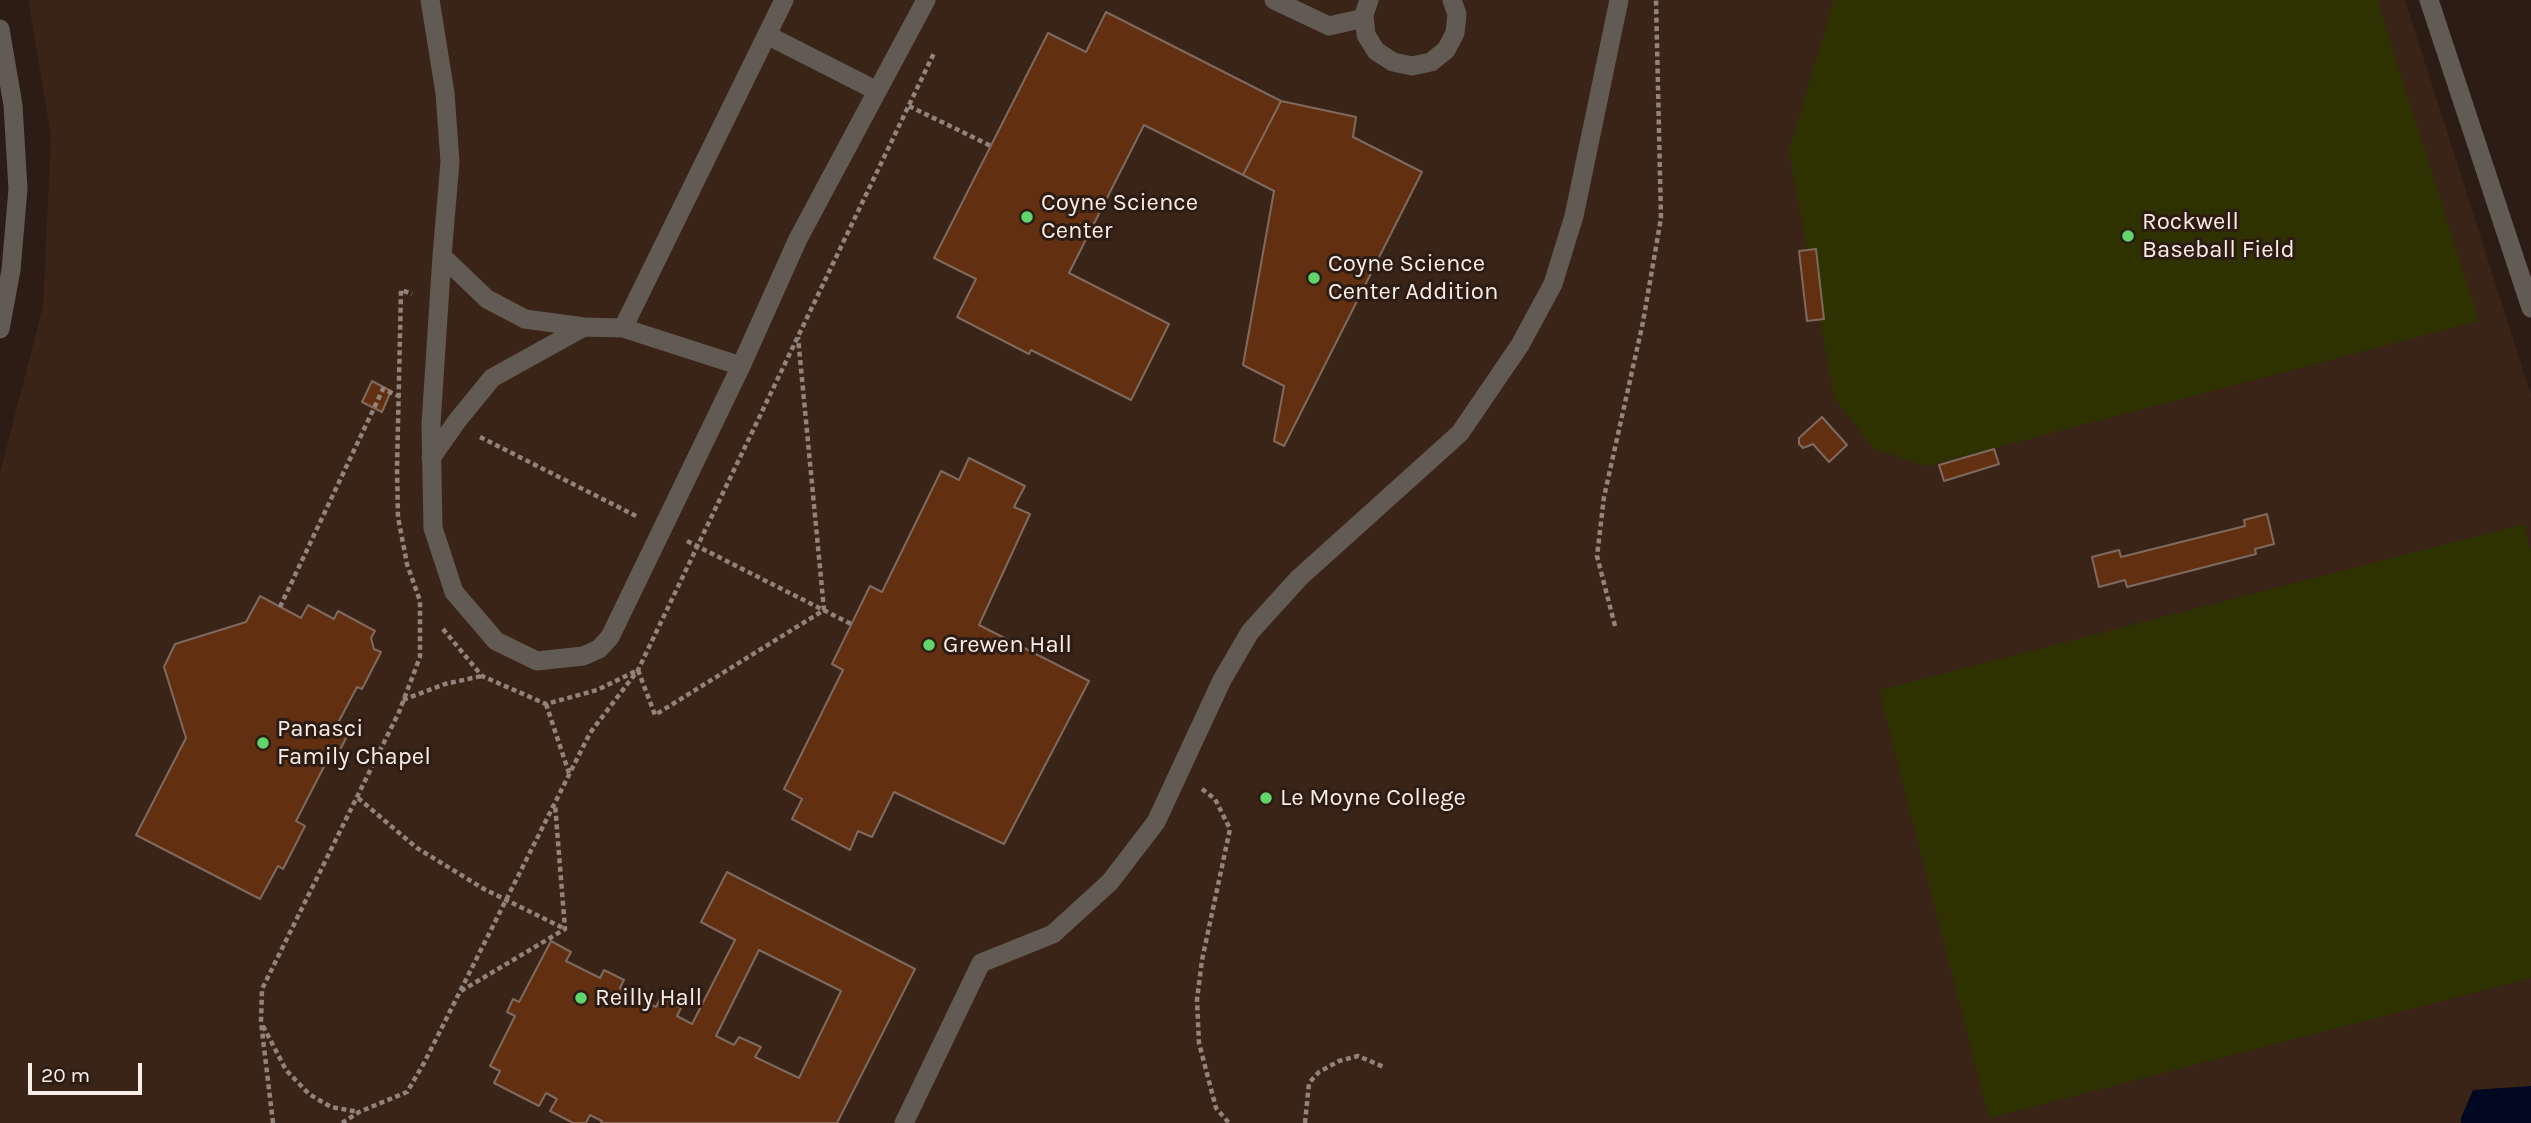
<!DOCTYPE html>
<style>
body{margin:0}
#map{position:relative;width:2531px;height:1123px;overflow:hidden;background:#2d1c13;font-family:Karla,sans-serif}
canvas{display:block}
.scale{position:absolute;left:28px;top:1063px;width:114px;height:32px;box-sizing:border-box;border:4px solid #f9ede7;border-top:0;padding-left:9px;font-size:21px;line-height:24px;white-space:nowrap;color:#f9ede7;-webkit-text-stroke:5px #2d1c13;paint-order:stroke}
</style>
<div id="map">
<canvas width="2531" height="1123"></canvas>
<div class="scale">20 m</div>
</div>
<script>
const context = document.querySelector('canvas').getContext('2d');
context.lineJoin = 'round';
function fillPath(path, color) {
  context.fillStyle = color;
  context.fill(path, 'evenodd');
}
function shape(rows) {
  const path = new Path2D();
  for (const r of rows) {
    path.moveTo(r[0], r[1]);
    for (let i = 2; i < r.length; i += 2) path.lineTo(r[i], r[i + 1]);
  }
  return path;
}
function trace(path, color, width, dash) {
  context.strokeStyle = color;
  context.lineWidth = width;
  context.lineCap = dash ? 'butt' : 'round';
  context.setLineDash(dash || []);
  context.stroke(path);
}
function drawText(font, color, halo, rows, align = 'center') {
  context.font = font + ' Karla,sans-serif';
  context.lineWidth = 6;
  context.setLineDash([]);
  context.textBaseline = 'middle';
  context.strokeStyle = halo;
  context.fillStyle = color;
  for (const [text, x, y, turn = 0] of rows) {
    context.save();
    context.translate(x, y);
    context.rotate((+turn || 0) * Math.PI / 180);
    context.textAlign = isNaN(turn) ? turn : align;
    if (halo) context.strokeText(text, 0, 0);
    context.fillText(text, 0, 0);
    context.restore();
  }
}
const built = shape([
 [28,0,2405,0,2531,395,2531,1123,0,1123,0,473,43,306,51,137]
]);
const green = shape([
 [1834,0,2377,0,2479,321,1926,466,1874,449,1834,397,1789,151],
 [2524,524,2531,551,2531,978,1989,1118,1879,690]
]);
const water = shape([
 [2531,1086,2531,1123,2461,1123,2461,1118,2473,1090]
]);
const building = shape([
 [1106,12,1281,101,1243,175,1144,125,1069,273,1169,324,1131,400,1031,350,1029,354,957,317,976,279,934,258,1048,33,1086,52,1106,12],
 [1281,101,1356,117,1353,137,1422,172,1284,446,1274,441,1284,386,1243,365,1274,191,1243,175,1281,101],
 [1816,249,1824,319,1807,321,1799,251,1816,249],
 [372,381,391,391,382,412,362,402,372,381],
 [1822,417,1847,445,1829,462,1813,444,1803,448,1799,444,1799,438,1822,417],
 [1994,449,1999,464,1944,481,1939,465,1994,449],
 [969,458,1025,486,1014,507,1030,514,979,625,1089,681,1004,844,894,792,872,837,858,831,850,850,792,819,802,799,784,789,843,670,832,664,870,586,882,592,941,471,959,480,969,458],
 [2267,514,2274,544,2255,549,2256,554,2127,587,2125,580,2099,587,2092,557,2119,550,2121,557,2245,526,2244,520,2267,514],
 [260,596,301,618,308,605,334,619,338,611,375,631,371,638,374,649,381,652,362,689,357,687,338,723,350,730,339,752,333,749,296,821,305,826,283,869,278,866,260,899,136,835,186,738,164,667,175,644,246,622,260,596],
 [727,872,915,969,837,1123,601,1123,602,1121,590,1115,586,1123,573,1123,550,1111,557,1099,546,1093,539,1106,494,1083,500,1071,490,1066,515,1016,507,1012,513,999,519,1002,551,941,571,952,566,961,600,978,604,970,624,980,620,988,656,1007,661,997,681,1008,677,1016,692,1024,735,940,701,922,727,872],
 [759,950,841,991,799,1078,755,1057,761,1047,739,1037,734,1045,716,1036,759,950]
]);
const path = shape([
 [909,106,991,146],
 [480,437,638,517],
 [687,541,851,624],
 [280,607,383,389,401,397],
 [1615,626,1597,556,1604,497,1643,322,1661,218,1656,0],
 [443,629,482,676,546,704,597,690,638,670,655,715,824,610,798,337],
 [403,700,445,684,482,676],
 [546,704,569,773],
 [1202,789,1215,799,1230,829,1202,960,1197,1000,1199,1043,1216,1108,1229,1123],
 [358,798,417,848,484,889,565,929],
 [461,991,565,929,555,804],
 [263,1026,286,1070,309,1094,331,1107,359,1112],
 [273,1123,261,1022,262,989,399,712,420,657,420,601,407,564,398,517,397,469,401,290,412,294],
 [342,1123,359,1112,407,1092,424,1063,590,733,638,670,934,53],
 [1305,1123,1309,1083,1319,1072,1339,1061,1358,1056,1384,1067]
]);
const service = shape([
 [430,0,445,93,450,162,442,256,487,299,525,319,584,327,623,328,741,366],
 [1274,0,1329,26,1364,18],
 [1369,0,1364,15,1366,35,1376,51,1393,62,1412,66,1431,62,1446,50,1455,33,1457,14,1452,0],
 [767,35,877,91],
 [442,256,431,424,433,528,454,592,496,641,537,661,583,656,599,649,610,637,741,366,798,239,926,0],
 [623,328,784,0],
 [431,458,457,421,492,378,584,327],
 [904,1123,981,963,1053,934,1110,882,1156,822,1222,680,1250,632,1299,578,1460,433,1520,345,1553,284,1574,216,1619,0]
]);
const minor = shape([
 [0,29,13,105,18,189,11,270,0,329]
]);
const tertiary = shape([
 [2429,0,2531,308]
]);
const markers = [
 [1027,217,7,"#5fd56b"],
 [2128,236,7,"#5fd56b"],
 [1314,278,7,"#5fd56b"],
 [929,645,7,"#5fd56b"],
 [263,743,7,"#5fd56b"],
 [1266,798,7,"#5fd56b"],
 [581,998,7,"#5fd56b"]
];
const poiNames = [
 ["Coyne Science",1041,203],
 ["Center",1041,231],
 ["Rockwell",2142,222],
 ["Baseball Field",2142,250],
 ["Coyne Science",1328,264],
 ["Center Addition",1328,292],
 ["Grewen Hall",943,645],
 ["Panasci",277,729],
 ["Family Chapel",277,757],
 ["Le Moyne College",1280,798],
 ["Reilly Hall",595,998]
];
fillPath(built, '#3a2417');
fillPath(green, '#2d3200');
fillPath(water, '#000822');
fillPath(building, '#623011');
trace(building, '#7e6a5f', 2);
trace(path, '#92837c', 4.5, [5, 3.5]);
trace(service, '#625b54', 19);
trace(minor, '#625b54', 19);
trace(tertiary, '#625b54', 19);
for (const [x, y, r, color] of markers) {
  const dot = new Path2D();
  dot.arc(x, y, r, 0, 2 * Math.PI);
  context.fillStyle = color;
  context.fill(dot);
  trace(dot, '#2d1c13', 2.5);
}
drawText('24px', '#f9ede7', '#2d1c13', poiNames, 'left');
</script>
